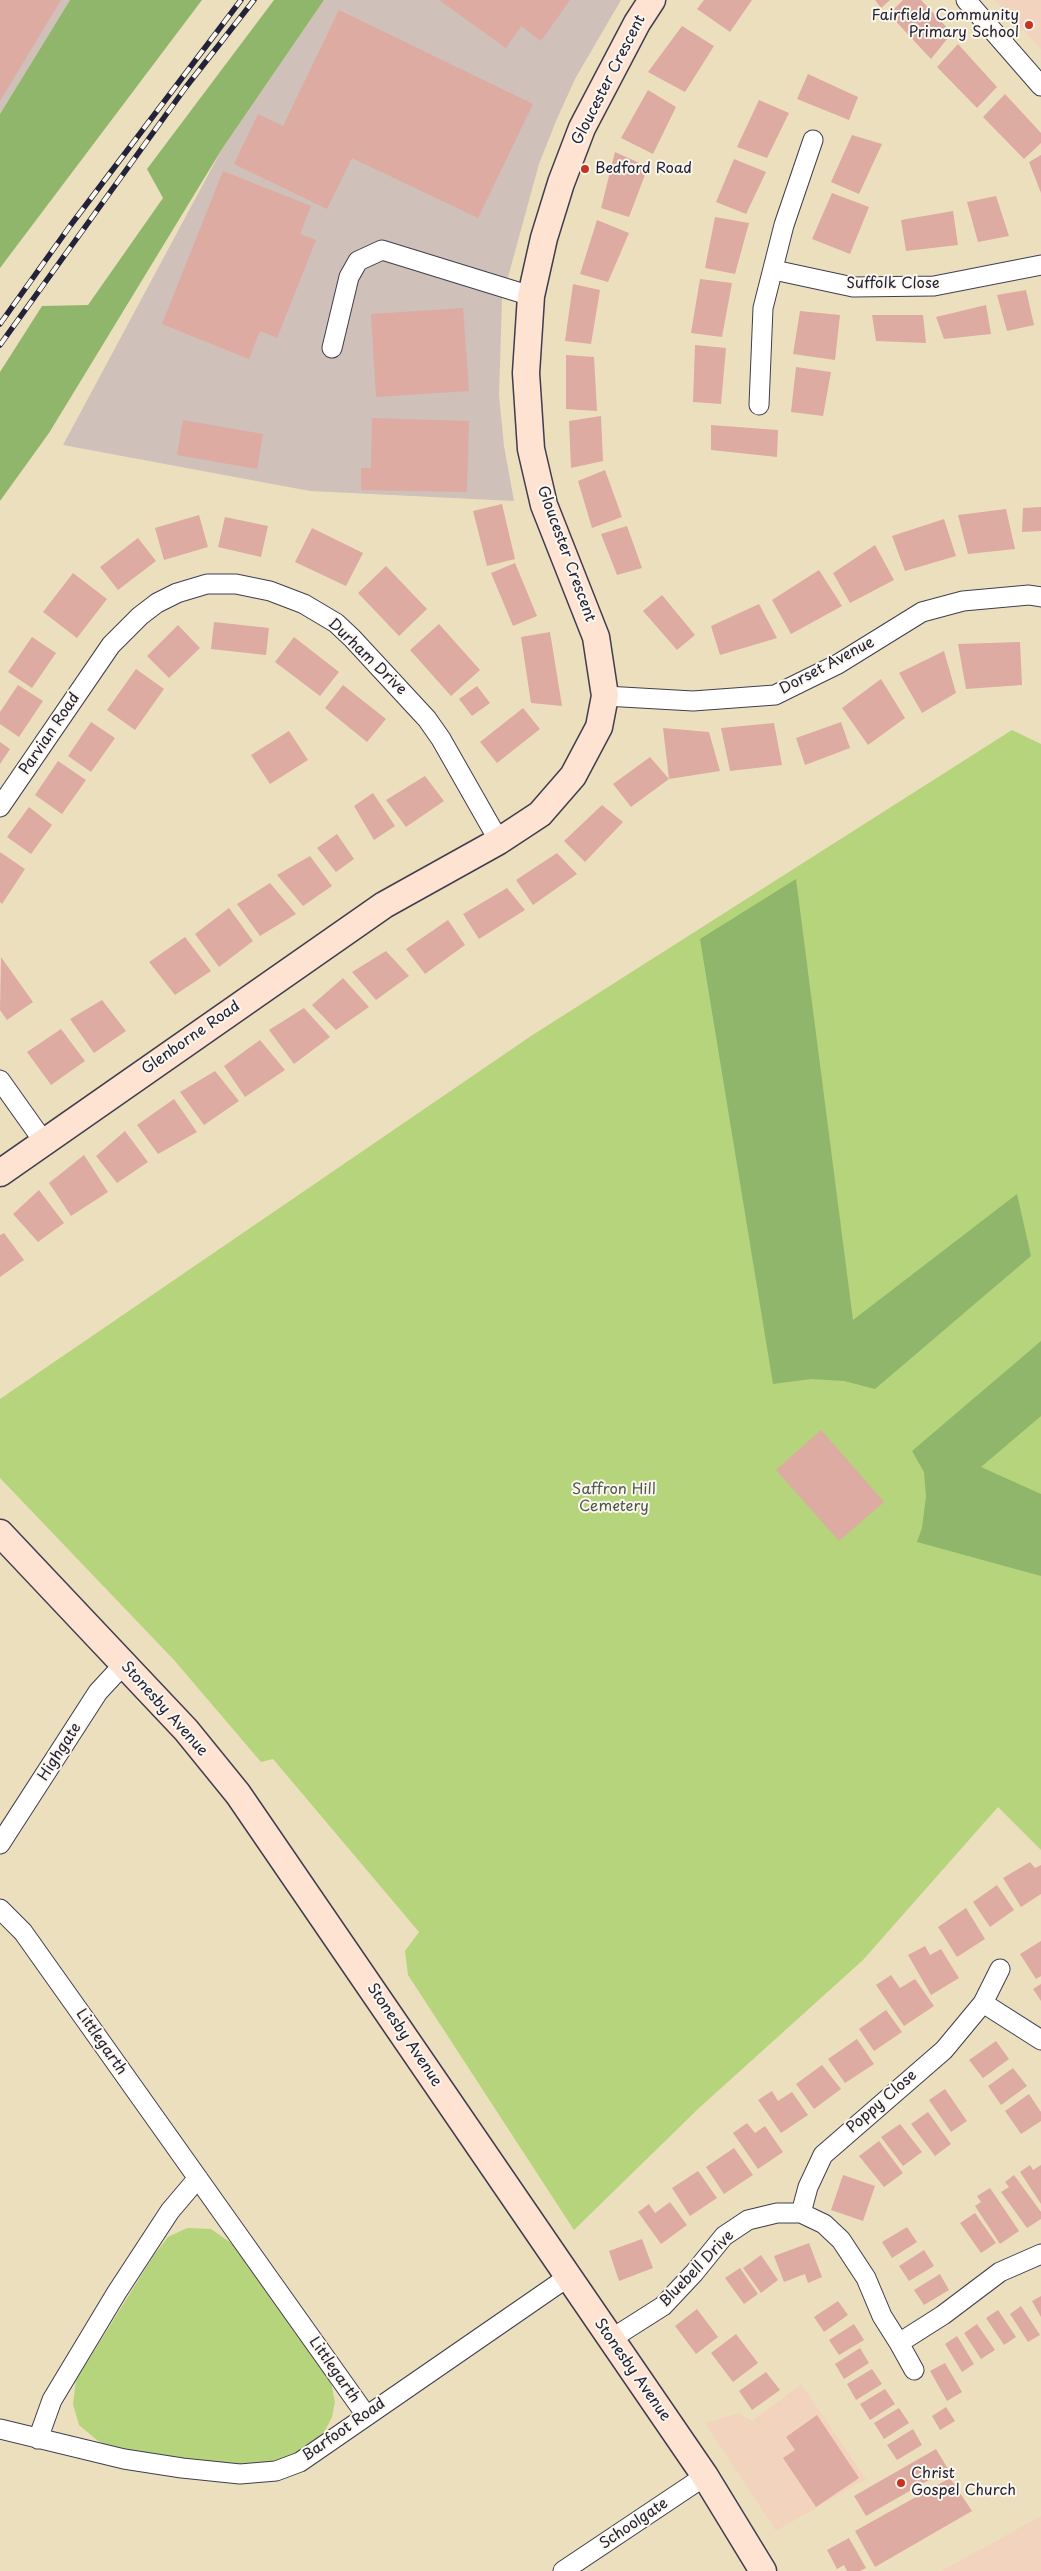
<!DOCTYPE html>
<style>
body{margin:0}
canvas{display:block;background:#ecdfbd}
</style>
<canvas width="1041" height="2571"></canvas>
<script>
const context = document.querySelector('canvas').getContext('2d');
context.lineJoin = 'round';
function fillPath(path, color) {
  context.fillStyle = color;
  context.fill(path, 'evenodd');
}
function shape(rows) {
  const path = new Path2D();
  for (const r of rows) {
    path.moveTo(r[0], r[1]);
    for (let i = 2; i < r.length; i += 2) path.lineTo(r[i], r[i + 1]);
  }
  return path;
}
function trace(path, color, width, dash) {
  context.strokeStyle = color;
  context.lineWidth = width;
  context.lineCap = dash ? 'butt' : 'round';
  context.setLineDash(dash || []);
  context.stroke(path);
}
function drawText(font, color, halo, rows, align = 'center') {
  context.font = font + ' "Playpen Sans",sans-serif';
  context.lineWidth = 4;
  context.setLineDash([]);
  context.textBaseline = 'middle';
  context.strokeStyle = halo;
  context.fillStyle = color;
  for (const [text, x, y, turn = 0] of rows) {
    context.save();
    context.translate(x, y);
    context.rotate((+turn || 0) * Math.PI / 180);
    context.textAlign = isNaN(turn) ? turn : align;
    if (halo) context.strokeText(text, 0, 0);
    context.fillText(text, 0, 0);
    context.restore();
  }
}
const built = shape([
 [994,0,1041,0,1041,49],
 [801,2384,866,2479,776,2531,705,2423,739,2413,752,2421],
 [1041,2516,1041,2571,941,2571]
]);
const industrial = shape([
 [0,0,70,0,0,114],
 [324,0,621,0,575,79,556,121,539,164,502,299,499,395,504,446,514,501,310,491,63,445,222,149]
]);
const green = shape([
 [1012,730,1041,744,1041,1850,998,1807,863,1960,699,2108,574,2230,408,1975,405,1951,419,1932,273,1759,261,1762,174,1660,0,1478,0,1399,531,1036],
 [187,2228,211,2229,234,2245,331,2382,335,2402,332,2417,321,2438,289,2459,270,2464,209,2465,113,2449,97,2440,79,2425,73,2404,76,2380,154,2255,168,2237]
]);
const forest = shape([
 [70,0,202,0,0,268,0,114],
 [274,0,324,0,222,149,49,433,0,501,0,372,42,306,88,305,163,198,147,169],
 [796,879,853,1320,1017,1194,1031,1256,875,1389,844,1381,811,1379,773,1384,700,939],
 [1041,1341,1041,1416,981,1467,1041,1494,1041,1576,917,1542,922,1528,926,1496,924,1472,912,1451]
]);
const building = shape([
 [0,0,61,0,0,101],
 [439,0,570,0,541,41,521,26,506,48],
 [704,0,752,0,730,32,697,9],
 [875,0,890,0,881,8],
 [903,0,921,0,952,33,931,59,889,14],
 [339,10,533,104,478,218,352,158,327,209,234,164,258,114,283,126],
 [682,26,714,46,685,92,648,72],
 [958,44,997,87,977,108,937,67],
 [808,74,858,97,849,120,797,99],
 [648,90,676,107,653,154,621,138],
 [1005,94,1041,133,1041,143,1024,159,983,117],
 [759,100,789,113,767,158,737,147],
 [852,135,882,144,859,194,831,182],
 [615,152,648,167,629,217,601,208],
 [1041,155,1041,193,1029,162],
 [734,159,766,172,746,214,716,202],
 [223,171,311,206,300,234,316,240,277,338,260,331,249,359,162,324],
 [832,193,869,207,850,254,812,239],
 [996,196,1009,236,978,242,967,202],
 [953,211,958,245,906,251,901,220],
 [715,217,749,223,735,274,705,268],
 [597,220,629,233,608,282,580,274],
 [700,279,732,283,722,337,691,333],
 [573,284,600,290,591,344,565,341],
 [1026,290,1034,325,1007,331,997,295],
 [986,305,991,334,944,339,936,317],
 [463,308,469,391,376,397,371,314],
 [800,311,840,315,835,360,793,354],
 [872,315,923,315,926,343,876,341],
 [695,345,726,348,721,404,693,402],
 [566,355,594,357,597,411,566,409],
 [796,367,831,372,823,416,791,412],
 [601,416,603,461,571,468,569,421],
 [372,418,469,421,467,492,361,490,361,468,371,468],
 [183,420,263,434,257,469,177,455],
 [711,425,778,430,777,457,711,450],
 [605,470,622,517,592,528,578,481],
 [502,504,515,559,487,566,473,511],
 [1041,507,1041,531,1022,532,1023,508],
 [1006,509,1015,549,968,554,958,515],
 [199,515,208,547,164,560,155,528],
 [225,517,268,526,261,557,218,547],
 [944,519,956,556,905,571,892,536],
 [627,526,642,568,617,575,601,534],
 [312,528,363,553,346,586,295,562],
 [138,538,156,561,118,590,100,567],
 [875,545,894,580,850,603,833,573],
 [515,563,537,616,513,626,491,573],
 [386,566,427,609,399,636,358,593],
 [819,570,842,606,791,634,772,600],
 [73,573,107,599,77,638,43,612],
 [662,595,695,635,677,650,643,611],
 [759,604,777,638,720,655,711,626],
 [214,622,269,628,266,655,211,649],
 [439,624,480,670,451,696,410,650],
 [178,625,200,648,169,678,147,656],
 [550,632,562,706,531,703,521,637],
 [32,637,56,653,32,688,8,672],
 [294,637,339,672,320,696,275,662],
 [1020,642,1022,685,966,689,958,644],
 [944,651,956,693,922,713,899,673],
 [136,669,164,689,135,730,107,710],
 [881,679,905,718,868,745,842,708],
 [18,685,43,701,19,737,0,724,0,712],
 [343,685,386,719,367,742,325,708],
 [477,686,490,703,472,716,459,699],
 [523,708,540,729,497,763,480,742],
 [91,722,115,738,91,772,68,756],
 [841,722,850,748,805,765,796,738],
 [774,723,782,765,730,771,721,728],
 [663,728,709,732,720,771,669,779,631,807,613,784,650,757,669,779],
 [289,731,308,760,270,784,251,755],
 [0,742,10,749,0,764],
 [58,761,86,780,62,814,35,795],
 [425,776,444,801,406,827,386,800],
 [373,793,395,826,374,840,354,806],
 [602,805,623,822,585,862,564,841],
 [29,807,52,825,31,854,7,837],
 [337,834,354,859,336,872,317,848],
 [0,852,25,869,2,904,0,902],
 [557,853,577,874,533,905,516,880],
 [310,856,332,886,303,906,277,875],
 [270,883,296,914,260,936,237,904],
 [507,888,525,910,479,939,463,914],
 [229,908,253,941,219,967,195,934],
 [448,920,465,945,425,974,406,949],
 [185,937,211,971,175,995,149,962],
 [386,951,409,976,376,1000,352,972],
 [1,957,33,1002,7,1020,0,1010],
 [343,978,369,1007,336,1030,312,1005],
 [102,1000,126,1031,94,1053,70,1019],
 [304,1008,330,1037,294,1064,269,1030],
 [61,1029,85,1061,51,1085,27,1052],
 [260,1040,285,1070,245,1097,224,1066],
 [215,1071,239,1101,204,1125,180,1092],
 [174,1099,197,1132,158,1154,137,1125],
 [125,1131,148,1162,117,1183,96,1156],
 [84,1155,108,1192,71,1216,49,1183],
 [39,1190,64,1223,38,1242,13,1214],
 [4,1233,24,1260,0,1277,0,1235],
 [821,1430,884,1502,839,1541,776,1470],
 [1030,1862,1035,1868,1041,1865,1041,1894,1021,1907,1003,1878],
 [997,1885,1014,1910,990,1927,973,1902],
 [966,1908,985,1939,957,1957,938,1927],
 [1041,1941,1041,1976,1036,1979,1020,1954],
 [925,1946,930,1955,941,1949,959,1978,931,1995,908,1955],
 [891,1975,900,1988,915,1979,934,2006,904,2026,876,1985],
 [1041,1984,1041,2001,1033,1989],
 [886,2010,902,2032,874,2051,859,2029],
 [857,2039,874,2064,845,2083,828,2059],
 [996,2041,1009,2059,983,2078,969,2060],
 [822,2065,841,2089,814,2109,796,2084],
 [1013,2068,1027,2086,1001,2105,988,2086],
 [945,2089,967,2121,951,2132,929,2100],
 [772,2091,778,2101,792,2092,808,2115,781,2133,758,2100],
 [1029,2094,1041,2112,1041,2121,1021,2134,1005,2111],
 [928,2112,951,2144,935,2156,911,2124],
 [747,2123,755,2133,765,2126,783,2152,758,2169,733,2133],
 [900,2124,922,2152,903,2166,881,2137],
 [879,2141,903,2173,884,2187,859,2156],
 [734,2148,753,2175,724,2194,706,2167],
 [1030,2165,1033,2170,1041,2165,1041,2204,1020,2172],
 [698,2171,717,2198,690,2216,672,2188],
 [843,2175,875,2186,863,2221,831,2210],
 [1014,2175,1041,2212,1041,2219,1027,2228,1001,2192,1009,2187,1005,2182],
 [990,2188,1019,2231,1000,2244,975,2206,981,2202,977,2196],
 [670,2202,687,2225,661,2244,638,2212,649,2204,655,2213],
 [975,2213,996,2243,981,2253,960,2223],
 [907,2227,917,2242,892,2258,882,2242],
 [642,2239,653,2268,619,2281,609,2251],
 [809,2243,822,2277,808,2283,805,2274,784,2282,774,2256],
 [924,2250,934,2266,909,2281,899,2266],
 [761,2255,778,2280,761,2293,743,2268],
 [740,2268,758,2294,744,2304,725,2278],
 [940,2274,949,2290,924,2305,914,2290],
 [1041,2296,1041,2317,1032,2301],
 [838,2301,848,2315,824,2332,814,2317],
 [1021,2306,1040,2335,1028,2342,1010,2314],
 [697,2309,718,2337,696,2354,675,2326],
 [998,2310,1016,2337,1004,2345,986,2318],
 [854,2324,864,2340,839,2355,829,2340],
 [977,2324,995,2350,981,2359,964,2333],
 [736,2334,758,2363,733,2382,711,2353],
 [957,2336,974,2364,962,2372,945,2344],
 [860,2348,869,2363,844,2379,835,2364],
 [945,2363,962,2392,947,2401,930,2371],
 [872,2369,882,2384,856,2400,847,2384],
 [766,2372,780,2390,752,2410,739,2391],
 [885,2389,895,2404,870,2420,860,2404],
 [946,2407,955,2421,940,2430,932,2416],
 [899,2408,909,2423,884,2439,874,2423],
 [817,2415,859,2478,816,2507,783,2458,795,2450,786,2437],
 [913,2429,922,2445,897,2460,887,2445],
 [936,2449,948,2469,866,2516,854,2496],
 [950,2478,972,2511,875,2567,855,2531],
 [849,2538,866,2568,860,2571,847,2571,844,2565,837,2569,827,2550]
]);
const street = shape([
 [966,0,1041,86],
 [774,270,853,287,934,286,1041,265],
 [332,348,349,277,358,261,382,250,531,296],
 [759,405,763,308,784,225,813,140],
 [605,696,693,701,775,695,838,664,922,612,963,601,1029,595,1041,597],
 [0,807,111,645,140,616,157,603,177,593,207,584,236,584,270,591,304,604,336,623,352,638,427,719,441,739,499,841],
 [0,1080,44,1142],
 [0,1844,98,1692,124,1664],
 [0,1909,23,1932,366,2415],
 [983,2003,1000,1969],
 [801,2213,808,2187,823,2155,944,2050,983,2003,1041,2040],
 [611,2339,663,2306,694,2273,724,2236,748,2220,777,2213,801,2213,824,2224,841,2240,866,2278,882,2316,899,2343,943,2315,1000,2272,1041,2254],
 [899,2343,914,2370],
 [0,2429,124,2459,182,2468,240,2474,276,2471,300,2462,568,2277],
 [38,2439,52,2400,117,2292,170,2211,198,2178],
 [563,2571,705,2476]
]);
const secondary = shape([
 [0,1173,384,905,499,841,540,814,573,776,599,727,605,696,596,637,544,505,531,449,526,373,531,296,544,238,561,183,582,128,637,23,652,0],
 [0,1533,186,1730,238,1794,705,2476,763,2571]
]);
const rail = shape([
 [0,324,70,226,241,0],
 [0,345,186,87,254,0]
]);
const markers = [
 [1029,25,5,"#c8321e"],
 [585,169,5,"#c8321e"],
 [901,2483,5,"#c8321e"]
];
const poiNames = [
 ["Fairfield Community",1019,16,"right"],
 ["Primary School",1019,33,"right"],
 ["Bedford Road",595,169],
 ["Christ",911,2474],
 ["Gospel Church",911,2491]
];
const streetNames = [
 ["Gloucester Crescent",609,80,-63],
 ["Suffolk Close",893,284],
 ["Gloucester Crescent",566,554,70],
 ["Durham Drive",367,657,44],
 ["Dorset Avenue",827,666,-28],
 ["Parvian Road",50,734,-56],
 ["Glenborne Road",191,1038,-35],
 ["Stonesby Avenue",164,1709,48],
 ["Highgate",60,1752,-57],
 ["Stonesby Avenue",404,2035,56],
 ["Littlegarth",101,2042,55],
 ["Poppy Close",882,2102,-41],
 ["Bluebell Drive",697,2269,-46],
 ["Littlegarth",334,2370,55],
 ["Stonesby Avenue",632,2370,55],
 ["Barfoot Road",344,2430,-35],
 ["Schoolgate",634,2524,-34]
];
const parkNames = [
 ["Saffron Hill",614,1490],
 ["Cemetery",614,1507]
];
fillPath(built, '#f2d4be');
fillPath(industrial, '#cfc0ba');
fillPath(green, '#b5d47b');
fillPath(forest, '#90b66b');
fillPath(building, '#ddaba1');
trace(street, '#403e4e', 21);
trace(secondary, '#403e4e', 29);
trace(street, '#fff', 19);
trace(secondary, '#fee3d2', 26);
trace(rail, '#22223b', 5.5);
trace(rail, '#fbf7ec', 4, [11]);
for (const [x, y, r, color] of markers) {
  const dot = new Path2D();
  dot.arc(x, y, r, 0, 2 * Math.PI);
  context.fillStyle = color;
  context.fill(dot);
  trace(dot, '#fbf7ec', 2);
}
drawText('15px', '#22223b', '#fbf7ec', poiNames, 'left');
drawText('15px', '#22223b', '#fbf7ec', streetNames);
drawText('15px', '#4e574e', '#fbf7ec', parkNames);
</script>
